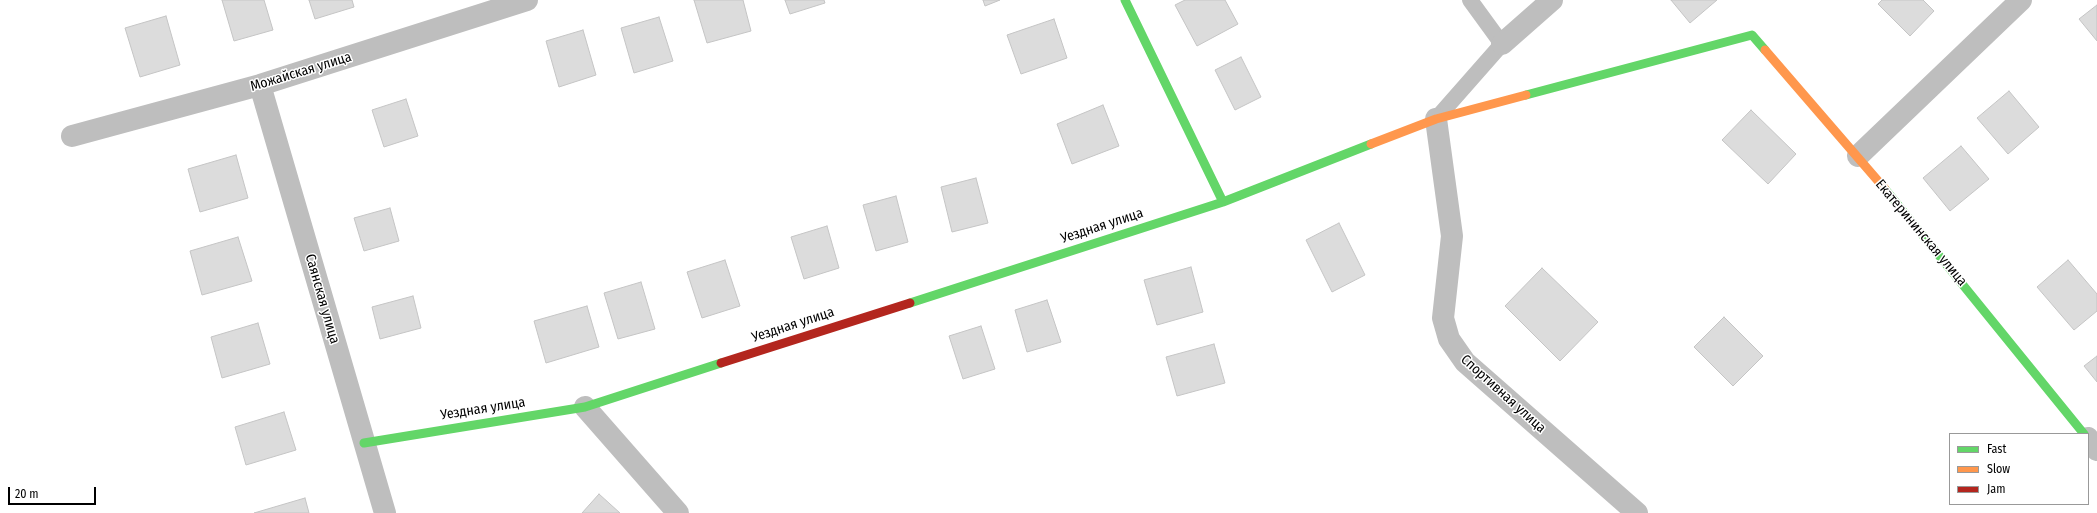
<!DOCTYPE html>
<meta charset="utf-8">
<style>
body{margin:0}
#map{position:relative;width:2097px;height:513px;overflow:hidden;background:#fff;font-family:"Fira Sans Condensed",sans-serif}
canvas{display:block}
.legend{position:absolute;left:1949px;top:433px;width:140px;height:72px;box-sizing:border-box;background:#fff;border:1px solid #999;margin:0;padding:5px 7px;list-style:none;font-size:12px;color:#000}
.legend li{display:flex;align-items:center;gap:8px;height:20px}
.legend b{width:20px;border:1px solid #999}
.scale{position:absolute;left:8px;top:487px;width:88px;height:18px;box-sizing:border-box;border:2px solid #000;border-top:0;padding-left:5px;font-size:12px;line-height:14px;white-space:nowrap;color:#000;-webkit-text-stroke:3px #fff;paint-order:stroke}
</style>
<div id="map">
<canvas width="2097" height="513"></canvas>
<ul class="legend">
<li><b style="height:5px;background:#63d668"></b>Fast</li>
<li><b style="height:5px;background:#ff974d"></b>Slow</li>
<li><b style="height:5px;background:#b3261e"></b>Jam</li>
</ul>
<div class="scale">20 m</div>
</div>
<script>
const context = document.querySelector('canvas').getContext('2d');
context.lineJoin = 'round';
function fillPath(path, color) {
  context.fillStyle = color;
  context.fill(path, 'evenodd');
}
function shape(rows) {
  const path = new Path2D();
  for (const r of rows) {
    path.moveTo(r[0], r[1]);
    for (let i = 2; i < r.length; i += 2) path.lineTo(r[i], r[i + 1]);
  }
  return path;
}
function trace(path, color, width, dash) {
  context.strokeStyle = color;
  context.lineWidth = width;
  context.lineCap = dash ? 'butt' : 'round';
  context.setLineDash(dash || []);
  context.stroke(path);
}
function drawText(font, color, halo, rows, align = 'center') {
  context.font = font + ' "Fira Sans Condensed",sans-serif';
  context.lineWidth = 3;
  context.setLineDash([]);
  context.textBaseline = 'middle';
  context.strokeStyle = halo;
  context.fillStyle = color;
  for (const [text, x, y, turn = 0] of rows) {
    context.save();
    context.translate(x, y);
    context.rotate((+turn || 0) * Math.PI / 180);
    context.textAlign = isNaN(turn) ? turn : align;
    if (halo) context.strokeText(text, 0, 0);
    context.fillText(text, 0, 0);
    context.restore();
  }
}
const building = shape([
 [222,0,264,0,273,30,234,41,222,0],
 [309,0,352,0,354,7,315,19,309,0],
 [694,0,743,0,751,31,707,43,694,0],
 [785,0,824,0,825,3,790,14,785,0],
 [983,0,1000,0,985,6,983,0],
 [1185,0,1225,0,1238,24,1197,46,1175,5,1185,0],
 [1671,0,1717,0,1690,23,1671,0],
 [1882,0,1923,0,1934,11,1910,36,1878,4,1882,0],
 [2097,5,2097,41,2079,19,2097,5],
 [166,16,180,65,140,77,125,28,166,16],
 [659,17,673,61,634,73,621,28,659,17],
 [1054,19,1067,58,1021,74,1007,35,1054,19],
 [583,30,596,75,559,87,546,41,583,30],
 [1241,57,1261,97,1235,110,1215,70,1241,57],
 [2009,91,2039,127,2008,154,1977,118,2009,91],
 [406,99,418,136,384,147,372,110,406,99],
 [1103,105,1119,146,1072,164,1057,124,1103,105],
 [1751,110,1796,154,1768,184,1722,140,1751,110],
 [1961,146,1989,179,1950,211,1923,178,1961,146],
 [236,155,248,198,200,212,188,169,236,155],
 [976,178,988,223,952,232,941,187,976,178],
 [896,196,908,242,876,251,863,205,896,196],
 [390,208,399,241,364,251,354,218,390,208],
 [1339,223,1365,275,1332,292,1306,240,1339,223],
 [827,226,839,268,804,279,791,237,827,226],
 [238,237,252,281,202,295,190,251,238,237],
 [725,260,740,306,702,318,687,272,725,260],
 [2068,260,2097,294,2097,311,2074,330,2037,287,2068,260],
 [1191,267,1203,312,1157,325,1144,280,1191,267],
 [1542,268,1598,322,1560,361,1505,306,1542,268],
 [641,282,655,329,618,339,604,293,641,282],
 [413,296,421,328,380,339,372,307,413,296],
 [1047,300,1061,342,1027,352,1015,310,1047,300],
 [587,306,599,347,546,363,534,321,587,306],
 [1724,317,1763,356,1733,386,1694,347,1724,317],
 [258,323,270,364,222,378,211,337,258,323],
 [981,326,995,369,963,379,949,336,981,326],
 [1214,344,1225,383,1177,396,1166,357,1214,344],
 [2097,356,2097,382,2084,366,2097,356],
 [284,412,296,450,246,465,235,427,284,412],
 [599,494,620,513,582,513,599,494],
 [305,498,309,513,254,513,305,498]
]);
const lane = shape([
 [1436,119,1502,44,1470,0]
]);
const street = shape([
 [1502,44,1552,0],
 [260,85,385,513],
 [1436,119,1452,236,1443,318,1449,339,1465,362,1637,513],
 [72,136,260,85,527,0],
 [1858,156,2021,0],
 [585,407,678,513],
 [2088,438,2097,450]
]);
const fast = shape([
 [1125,0,1223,202,1371,144],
 [1526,95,1752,35,1765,50],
 [1885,189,2084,434],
 [910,303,1223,202],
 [364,443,585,407,721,363]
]);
const slow = shape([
 [1765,50,1885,189],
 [1371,144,1436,119,1526,95]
]);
const jam = shape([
 [721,363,910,303]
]);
const streetNames = [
 ["Можайская улица",301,72,-17],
 ["Уездная улица",1102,226,-18],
 ["Екатерининская улица",1921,233,50],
 ["Саянская улица",322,299,74],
 ["Уездная улица",793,325,-18],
 ["Спортивная улица",1503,394,42],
 ["Уездная улица",483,409,-9]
];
fillPath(building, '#dcdcdc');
trace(building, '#c5c5c5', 1);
trace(lane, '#bebebe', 16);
trace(street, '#bebebe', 22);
trace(fast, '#63d668', 9);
trace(slow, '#ff974d', 9);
trace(jam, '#b3261e', 9);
drawText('14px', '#000', '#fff', streetNames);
</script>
